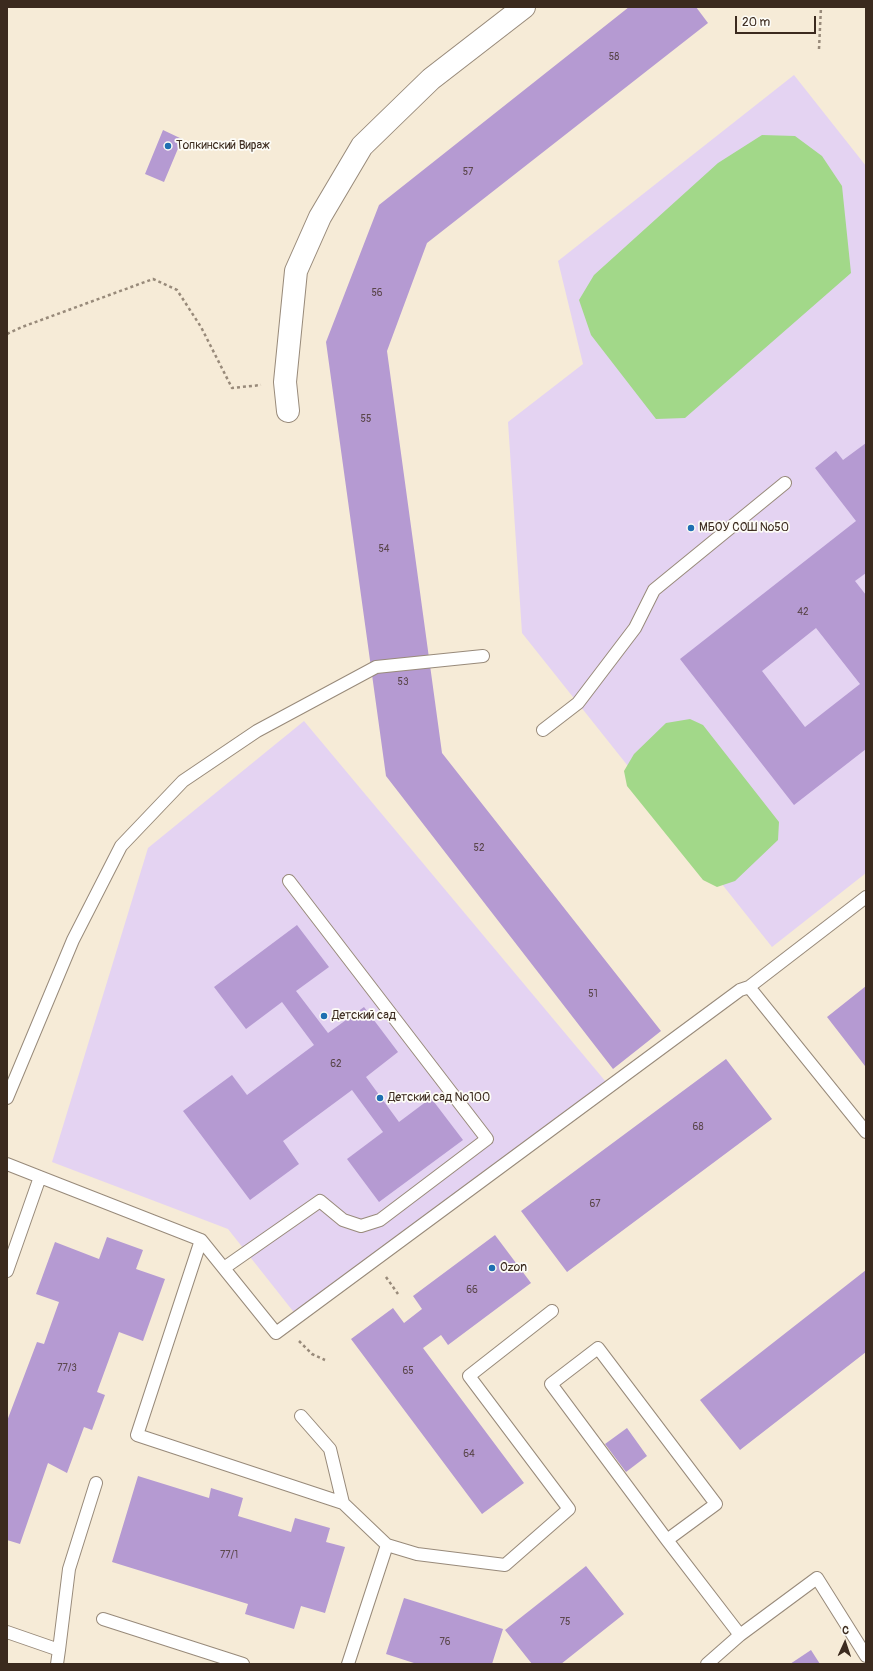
<!DOCTYPE html>
<meta charset="utf-8">
<style>
body{margin:0}
#map{position:relative;width:873px;height:1671px;overflow:hidden;background:#f6ebd7;font-family:Pangolin,sans-serif}
canvas{display:block}
.frame{position:absolute;inset:0;border:8px solid #3b2a1e;pointer-events:none}
.north{position:absolute;left:825px;top:1623px;width:40px;height:40px;-webkit-text-stroke:3px #fdfcf7;paint-order:stroke;rotate:3deg;font-size:11px;font-weight:700;line-height:16px;text-align:center;color:#3b2a1e}
.north::after{content:'';display:block;margin:auto;width:14px;height:18px;background:#3b2a1e;clip-path:polygon(50% 0,100% 100%,50% 72%,0 100%)}
.scale{position:absolute;left:735px;top:16px;width:81px;height:18px;box-sizing:border-box;border:2px solid #3b2a1e;border-top:0;padding-left:5px;font-size:12px;line-height:14px;white-space:nowrap;color:#3b2a1e;-webkit-text-stroke:3px #fdfcf7;paint-order:stroke}
</style>
<div id="map">
<canvas width="873" height="1671"></canvas>
<div class="frame"></div>
<div class="north">С</div>
<div class="scale">20 m</div>
</div>
<script>
const context = document.querySelector('canvas').getContext('2d');
context.lineJoin = 'round';
function fillPath(path, color) {
  context.fillStyle = color;
  context.fill(path, 'evenodd');
}
function shape(rows) {
  const path = new Path2D();
  for (const r of rows) {
    path.moveTo(r[0], r[1]);
    for (let i = 2; i < r.length; i += 2) path.lineTo(r[i], r[i + 1]);
  }
  return path;
}
function trace(path, color, width, dash) {
  context.strokeStyle = color;
  context.lineWidth = width;
  context.lineCap = dash ? 'butt' : 'round';
  context.setLineDash(dash || []);
  context.stroke(path);
}
function drawText(font, color, halo, rows, align = 'center') {
  context.font = font + ' Pangolin,sans-serif';
  context.lineWidth = 3.5;
  context.setLineDash([]);
  context.textBaseline = 'middle';
  context.strokeStyle = halo;
  context.fillStyle = color;
  for (const [text, x, y, turn = 0] of rows) {
    context.save();
    context.translate(x, y);
    context.rotate((+turn || 0) * Math.PI / 180);
    context.textAlign = isNaN(turn) ? turn : align;
    if (halo) context.strokeText(text, 0, 0);
    context.fillText(text, 0, 0);
    context.restore();
  }
}
const built = shape([
 [794,75,866,166,866,873,772,947,522,633,508,422,583,364,558,261],
 [304,721,606,1082,296,1315,228,1229,52,1162,148,848]
]);
const green = shape([
 [762,135,795,136,822,156,842,186,851,273,685,418,656,419,591,335,579,300,594,275,718,163],
 [690,719,703,725,779,822,778,840,735,881,717,887,703,880,627,786,624,771,634,754,666,723]
]);
const building = shape([
 [629,7,696,7,708,23,427,243,387,351,442,753,661,1031,613,1069,386,776,326,342,379,205],
 [163,130,182,139,164,182,145,174],
 [866,443,866,573,855,581,866,595,866,749,794,805,680,659,856,521,815,468,836,451,843,460],
 [816,628,860,684,805,727,762,671],
 [297,925,329,967,296,991,328,1033,364,1007,398,1052,366,1077,399,1122,431,1098,463,1140,379,1202,347,1159,383,1132,352,1090,283,1141,299,1164,250,1200,183,1111,232,1075,247,1095,314,1045,282,1002,246,1029,214,987],
 [866,986,866,1065,865,1066,827,1017],
 [726,1059,772,1119,567,1272,521,1211],
 [495,1235,531,1283,448,1345,441,1335,423,1348,524,1483,482,1514,351,1339,393,1308,404,1323,422,1309,413,1296],
 [107,1237,143,1250,136,1269,165,1279,143,1341,119,1332,97,1392,105,1395,92,1430,84,1427,67,1473,48,1463,20,1544,7,1540,7,1421,37,1342,44,1344,59,1302,36,1294,55,1242,99,1259],
 [866,1270,866,1352,740,1450,700,1400],
 [627,1428,647,1456,626,1472,605,1444],
 [138,1476,209,1498,211,1488,243,1498,238,1516,291,1532,295,1518,330,1528,326,1542,345,1547,325,1613,301,1606,294,1629,245,1614,248,1604,112,1562],
 [586,1566,624,1614,561,1664,532,1664,505,1630],
 [404,1598,503,1629,492,1664,417,1664,386,1654],
 [811,1650,820,1664,790,1664]
]);
const path = shape([
 [771,8,771,7],
 [819,49,821,7],
 [7,334,22,327,153,279,177,290,201,327,232,388,261,385],
 [386,1277,398,1294],
 [299,1341,312,1354,325,1360]
]);
const service = shape([
 [543,730,578,703,635,628,654,590,785,483],
 [749,987,866,897],
 [7,1098,73,940,121,846,183,781,257,731,376,667,483,656],
 [7,1164,40,1177],
 [201,1240,137,1435,343,1503,387,1545],
 [224,1268,320,1201,343,1220,361,1226,380,1220,487,1139,289,881],
 [7,1271,40,1177,201,1240,276,1333,740,990,749,987,866,1132],
 [301,1416,330,1449,343,1503],
 [667,1540,716,1504,598,1348,551,1384,667,1540,740,1635],
 [103,1619,243,1664],
 [7,1632,59,1650,69,1569,96,1483],
 [57,1664,59,1650],
 [348,1664,387,1545,417,1554,505,1565,569,1509,469,1376,552,1311],
 [707,1664,740,1635,817,1578,866,1656]
]);
const minor = shape([
 [288,411,285,382,296,271,320,217,362,146,431,79,524,7]
]);
const markers = [
 [168,146,4,"#1f6fb2"],
 [691,528,4,"#1f6fb2"],
 [324,1016,4,"#1f6fb2"],
 [380,1098,4,"#1f6fb2"],
 [492,1268,4,"#1f6fb2"]
];
const numberNames = [
 ["58",614,57],
 ["57",468,172],
 ["56",377,293],
 ["55",366,419],
 ["54",384,549],
 ["42",803,612],
 ["53",403,682],
 ["52",479,848],
 ["51",593,994],
 ["62",336,1064],
 ["68",698,1127],
 ["67",595,1204],
 ["66",472,1290],
 ["77/3",67,1368],
 ["65",408,1371],
 ["64",469,1454],
 ["77/1",229,1555],
 ["75",565,1622],
 ["76",445,1642]
];
const poiNames = [
 ["Топкинский Вираж",176,146],
 ["МБОУ СОШ №50",699,528],
 ["Детский сад",332,1016],
 ["Детский сад №100",388,1098],
 ["Ozon",500,1268]
];
fillPath(built, '#e4d3f2');
fillPath(green, '#a2d889');
fillPath(building, '#b59ad2');
trace(service, '#988a7a', 14);
trace(minor, '#988a7a', 24);
trace(path, '#988a7a', 2.5, [3, 3]);
trace(service, '#fff', 12);
trace(minor, '#fff', 22);
for (const [x, y, r, color] of markers) {
  const dot = new Path2D();
  dot.arc(x, y, r, 0, 2 * Math.PI);
  context.fillStyle = color;
  context.fill(dot);
  trace(dot, '#fdfcf7', 1.5);
}
drawText('10px', '#5a464b', null, numberNames);
drawText('12px', '#3b2a1e', '#fdfcf7', poiNames, 'left');
</script>
